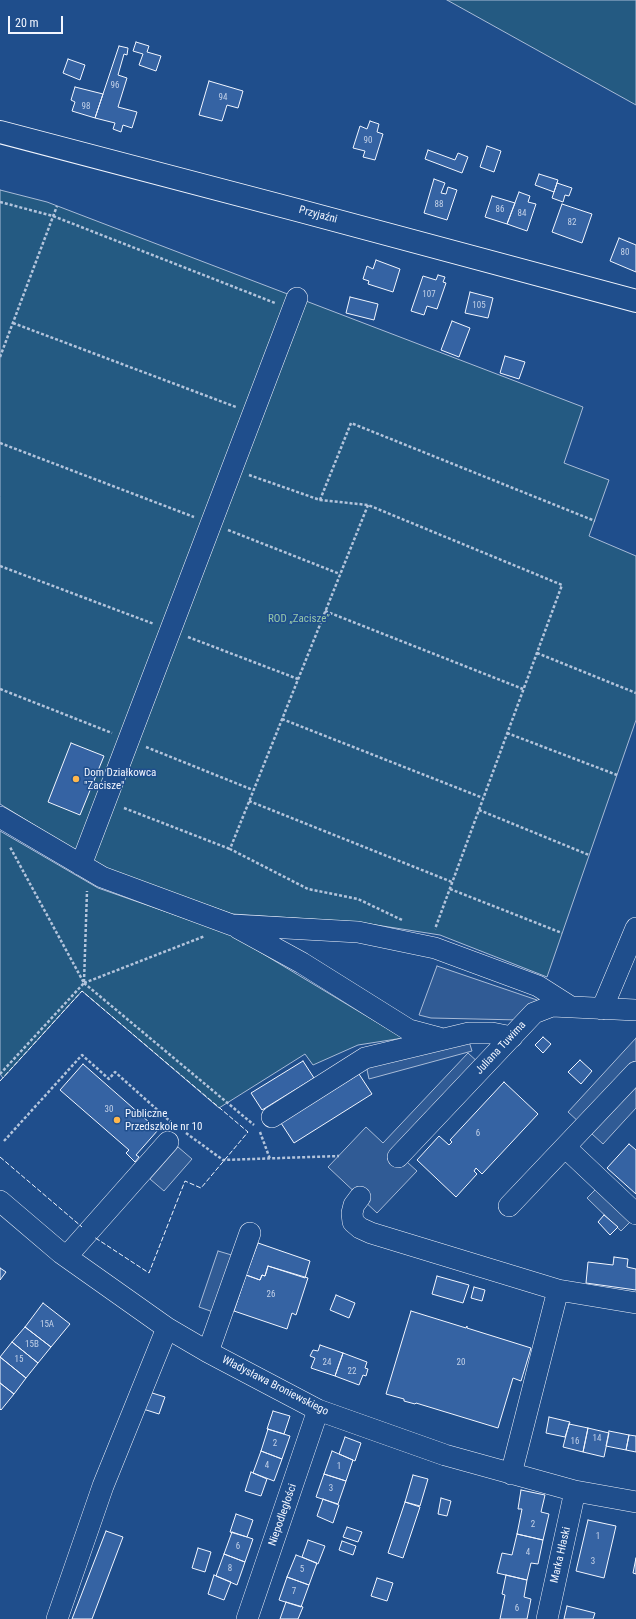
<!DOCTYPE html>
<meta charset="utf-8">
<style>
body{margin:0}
#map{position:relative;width:636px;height:1619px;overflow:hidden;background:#1f4e8c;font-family:"Roboto Condensed",sans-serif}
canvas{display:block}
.scale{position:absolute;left:8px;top:16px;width:55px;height:18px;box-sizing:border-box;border:2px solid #f2f6ff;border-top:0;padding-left:5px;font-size:12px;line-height:14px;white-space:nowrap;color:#f2f6ff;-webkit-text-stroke:3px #1f4e8c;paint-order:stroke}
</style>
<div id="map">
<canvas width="636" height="1619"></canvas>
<div class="scale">20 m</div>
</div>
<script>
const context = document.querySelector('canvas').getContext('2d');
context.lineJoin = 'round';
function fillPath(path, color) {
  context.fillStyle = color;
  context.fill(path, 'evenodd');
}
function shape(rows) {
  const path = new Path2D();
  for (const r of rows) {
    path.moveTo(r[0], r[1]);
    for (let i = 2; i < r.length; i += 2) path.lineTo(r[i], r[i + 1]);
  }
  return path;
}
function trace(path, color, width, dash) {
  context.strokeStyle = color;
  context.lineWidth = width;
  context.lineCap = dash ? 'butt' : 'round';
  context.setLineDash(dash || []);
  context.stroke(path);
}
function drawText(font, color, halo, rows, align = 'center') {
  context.font = font + ' "Roboto Condensed",sans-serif';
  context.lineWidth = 3;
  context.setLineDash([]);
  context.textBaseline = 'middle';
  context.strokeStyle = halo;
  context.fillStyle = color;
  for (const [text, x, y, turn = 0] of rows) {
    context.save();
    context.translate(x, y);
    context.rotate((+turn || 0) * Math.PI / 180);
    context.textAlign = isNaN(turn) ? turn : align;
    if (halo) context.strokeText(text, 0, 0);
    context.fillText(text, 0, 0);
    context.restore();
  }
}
const green = shape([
 [447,0,636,0,636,105,447,0],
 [0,190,47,202,583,407,564,463,609,480,589,536,636,556,636,720,547,977,440,935,357,922,232,914,104,868,0,804,0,190],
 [0,831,98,888,230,934,403,1038,358,1045,313,1065,305,1054,219,1108,82,991,3,1078,0,1074,0,831]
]);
const parking = shape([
 [437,966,537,1000,520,1020,431,1018,419,1015,437,966],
 [468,1038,472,1051,369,1079,366,1065,468,1038],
 [636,1038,636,1108,603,1144,568,1112,636,1038],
 [468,1053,480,1064,397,1153,417,1171,377,1213,328,1167,366,1127,383,1143,468,1053],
 [178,1147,192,1159,164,1191,150,1179,178,1147],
 [598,1187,632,1220,621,1231,587,1198,598,1187],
 [218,1251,235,1256,216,1313,199,1307,218,1251]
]);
const building = shape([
 [136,42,149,46,147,52,161,56,156,71,139,65,143,54,133,51,136,42],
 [119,46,128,48,127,55,124,54,118,75,127,78,118,107,137,112,132,128,123,125,121,132,113,129,115,123,95,118,119,46],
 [68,59,85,65,80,80,63,73,68,59],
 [209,81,243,91,238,108,227,105,222,121,199,115,209,81],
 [75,87,103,94,95,118,72,111,75,102,71,100,75,87],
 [370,121,379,124,377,132,383,134,375,160,363,157,365,151,353,148,360,126,367,129,370,121],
 [487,146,501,151,494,172,480,167,487,146],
 [428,150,455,160,458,153,468,157,462,173,425,159,428,150],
 [539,174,558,180,554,192,535,185,539,174],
 [434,179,445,183,441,193,446,194,448,187,457,190,447,220,424,213,434,179],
 [557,183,572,188,569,196,565,195,563,202,552,198,557,183],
 [519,192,530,196,528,202,536,204,527,231,507,224,519,192],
 [492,196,515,203,507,224,485,217,492,196],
 [562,204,592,214,582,243,552,232,562,204],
 [619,238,636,245,636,272,610,261,619,238],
 [376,260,400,269,393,292,368,284,369,281,363,279,367,266,373,269,376,260],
 [438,275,445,277,443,282,446,283,437,309,427,306,424,315,411,311,423,276,436,280,438,275],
 [470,292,493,298,488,318,465,313,470,292],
 [350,297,378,304,374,320,346,313,350,297],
 [452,321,470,328,459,357,441,350,452,321],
 [505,356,525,362,519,379,500,373,505,356],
 [71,743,104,756,80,815,48,802,71,743],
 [543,1037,551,1044,543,1053,535,1045,543,1037],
 [580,1060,592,1071,581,1084,568,1072,580,1060],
 [303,1061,314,1078,262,1110,251,1093,303,1061],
 [83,1064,158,1130,136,1155,139,1157,135,1162,126,1153,129,1150,60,1090,83,1064],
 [359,1074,372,1094,294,1143,281,1123,359,1074],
 [504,1082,538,1114,482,1174,476,1168,474,1171,477,1174,456,1197,417,1160,439,1136,449,1145,452,1142,450,1140,504,1082],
 [629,1144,636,1150,636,1194,607,1168,629,1144],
 [604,1215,618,1227,610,1235,598,1222,604,1215],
 [258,1243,310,1261,305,1278,268,1266,265,1276,262,1275,260,1280,246,1275,258,1243],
 [614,1257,628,1259,627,1267,636,1269,636,1290,586,1283,588,1262,613,1265,614,1257],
 [268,1266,308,1278,296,1315,292,1313,287,1329,234,1311,246,1275,260,1280,262,1275,265,1276,268,1266],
 [0,1268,6,1272,0,1280,0,1268],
 [437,1276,469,1285,463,1303,432,1294,437,1276],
 [474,1287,485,1290,482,1301,471,1298,474,1287],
 [336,1295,355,1303,349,1318,330,1310,336,1295],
 [43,1303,70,1324,51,1347,25,1327,43,1303],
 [411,1311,466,1328,467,1326,467,1328,531,1348,521,1381,513,1378,498,1428,416,1403,415,1404,404,1401,404,1399,386,1394,411,1311],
 [25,1327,51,1347,38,1363,12,1342,25,1327],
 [12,1342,38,1363,26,1378,0,1357,12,1342],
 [320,1345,343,1353,335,1376,311,1368,315,1358,310,1356,313,1350,318,1351,320,1345],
 [343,1353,367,1362,365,1368,368,1369,366,1376,363,1375,359,1385,335,1376,343,1353],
 [0,1357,26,1378,14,1394,0,1383,0,1357],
 [0,1383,14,1394,1,1410,0,1409,0,1383],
 [149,1392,165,1397,159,1414,143,1409,149,1392],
 [273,1411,290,1416,284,1434,267,1429,273,1411],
 [549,1417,570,1422,565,1437,546,1433,549,1417],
 [569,1424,588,1428,583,1452,563,1447,569,1424],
 [588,1428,609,1433,604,1457,583,1452,588,1428],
 [268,1429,290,1436,282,1459,261,1451,268,1429],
 [609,1431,629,1435,626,1450,606,1446,609,1431],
 [629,1435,636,1436,636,1452,626,1450,629,1435],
 [345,1437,361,1443,355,1461,339,1454,345,1437],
 [261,1451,282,1459,274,1481,253,1473,261,1451],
 [332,1451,353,1460,346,1481,324,1474,332,1451],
 [251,1472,267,1479,261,1496,245,1491,251,1472],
 [324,1474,346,1481,338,1504,316,1497,324,1474],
 [413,1475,428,1479,420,1506,405,1502,413,1475],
 [521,1490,545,1495,541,1512,549,1514,543,1540,517,1534,522,1509,518,1509,521,1490],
 [441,1498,451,1501,447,1516,438,1514,441,1498],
 [323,1499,339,1505,333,1523,317,1516,323,1499],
 [405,1502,420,1507,403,1558,388,1553,405,1502],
 [236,1514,253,1520,247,1537,230,1532,236,1514],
 [588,1520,616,1526,604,1578,576,1571,588,1520],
 [347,1527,362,1532,358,1542,343,1537,347,1527],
 [106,1531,123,1537,92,1619,72,1619,106,1531],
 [232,1532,253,1539,245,1562,224,1554,232,1532],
 [517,1534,543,1540,538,1564,531,1563,527,1580,497,1573,502,1553,512,1555,517,1534],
 [308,1540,325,1546,318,1564,302,1557,308,1540],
 [342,1541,356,1546,353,1555,339,1550,342,1541],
 [198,1548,211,1552,205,1572,192,1568,198,1548],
 [224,1554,245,1562,237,1585,216,1576,224,1554],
 [296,1555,317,1563,309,1585,287,1577,296,1555],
 [636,1558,636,1574,633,1573,636,1558],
 [214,1575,231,1582,224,1600,208,1594,214,1575],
 [506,1575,527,1580,524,1597,531,1599,527,1619,500,1619,505,1595,502,1594,506,1575],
 [287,1577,309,1585,301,1607,279,1600,287,1577],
 [377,1578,393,1583,387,1601,371,1596,377,1578],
 [286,1602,303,1607,298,1619,280,1619,286,1602],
 [567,1606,595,1613,593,1619,564,1619,567,1606]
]);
const path = shape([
 [0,202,53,216,275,303],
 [13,323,236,407],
 [0,357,57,206],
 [0,443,194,517],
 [249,475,320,500,368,505,562,585,435,929],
 [320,500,351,423,595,521],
 [368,505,230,849,308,889,358,899,402,920],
 [228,530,340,574],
 [0,566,154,624],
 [325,611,523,689],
 [188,637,298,679],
 [537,653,636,693],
 [0,689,112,733],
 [282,719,483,798],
 [507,733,617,775],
 [146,747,253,790],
 [249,801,452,882],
 [124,808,230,849],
 [479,810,589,855],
 [450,889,562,933],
 [84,982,87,891],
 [84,983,254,1125],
 [84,983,205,936],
 [0,1074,84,983,10,847],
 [260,1132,270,1159],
 [186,1133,223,1160,339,1156],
 [4,1141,82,1055,109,1079,115,1072,172,1123]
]);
const minor = shape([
 [0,817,102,877,232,925,358,932,435,948,538,986,571,1007],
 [81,865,297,298],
 [238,928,302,963,409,1030,439,1038],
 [602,1009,636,928],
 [272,1117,365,1058,469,1033,492,1033,512,1037],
 [565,1147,636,1214],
 [398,1157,534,1013,552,1006,636,1010],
 [360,1197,354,1205,352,1213,353,1222,360,1228,371,1233,558,1290,636,1303],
 [0,1201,61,1253,167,1328,208,1352,318,1410,445,1455,575,1491,636,1502],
 [509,1206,636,1072],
 [67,1256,168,1142],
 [208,1352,250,1233],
 [511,1474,558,1290],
 [57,1619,103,1486,167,1328],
 [247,1619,318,1410],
 [547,1619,575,1491]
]);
const major = shape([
 [0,132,297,210,636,301]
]);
const fence = shape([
 [0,1081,82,991,248,1132,201,1188,185,1181,149,1273,94,1237],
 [0,1157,82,1227]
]);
const markers = [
 [76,779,4,"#ffb74d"],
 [117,1120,4,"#ffb74d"]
];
const numberNames = [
 ["96",115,86],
 ["94",223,98],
 ["98",86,107],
 ["90",368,141],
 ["88",439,205],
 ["86",500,210],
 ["84",522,214],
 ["82",572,223],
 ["80",625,253],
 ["107",429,295],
 ["105",479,306],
 ["30",109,1110],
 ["6",478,1134],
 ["26",271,1295],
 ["15A",47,1325],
 ["15B",32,1345],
 ["15",19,1360],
 ["24",327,1363],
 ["20",461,1363],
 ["22",352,1372],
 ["14",597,1439],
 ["16",575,1442],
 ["2",275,1444],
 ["4",267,1466],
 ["1",339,1467],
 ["3",331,1489],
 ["2",533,1525],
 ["1",598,1537],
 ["6",238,1547],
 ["4",528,1553],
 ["3",593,1562],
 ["8",230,1569],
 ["5",302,1570],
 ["7",294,1592],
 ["6",517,1609]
];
const streetNames = [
 ["Przyjaźni",318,215,15],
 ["Juliana Tuwima",501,1048,-47],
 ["Władysława Broniewskiego",275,1386,27],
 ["Niepodległości",283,1515,-71],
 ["Marka Hłaski",561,1555,-77]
];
const parkNames = [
 ["ROD „Zacisze”",299,619]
];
const poiNames = [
 ["Dom Działkowca",84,773],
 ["\"Zacisze\"",84,786],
 ["Publiczne",125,1114],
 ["Przedszkole nr 10",125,1127]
];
fillPath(green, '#245a82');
trace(green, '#a8bbd7', 1);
fillPath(parking, '#305b95');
trace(parking, '#a8bbd7', 1);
fillPath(building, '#3563a3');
trace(building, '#f2f6ff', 1);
trace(minor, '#f2f6ff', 22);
trace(major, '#f2f6ff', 24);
trace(path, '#b3c4dc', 2.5, [3, 2]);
trace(minor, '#1f4e8c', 21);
trace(major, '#1f4e8c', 22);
trace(fence, '#f2f6ff', 1, [5, 2]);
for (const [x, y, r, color] of markers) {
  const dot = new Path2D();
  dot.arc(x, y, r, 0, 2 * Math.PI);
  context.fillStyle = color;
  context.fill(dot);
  trace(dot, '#1f4e8c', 1.5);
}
drawText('9px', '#c3d1e8', null, numberNames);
drawText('11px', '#f2f6ff', '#1f4e8c', streetNames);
drawText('11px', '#97c8a6', '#1f4e8c', parkNames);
drawText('11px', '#f2f6ff', '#1f4e8c', poiNames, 'left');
</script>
